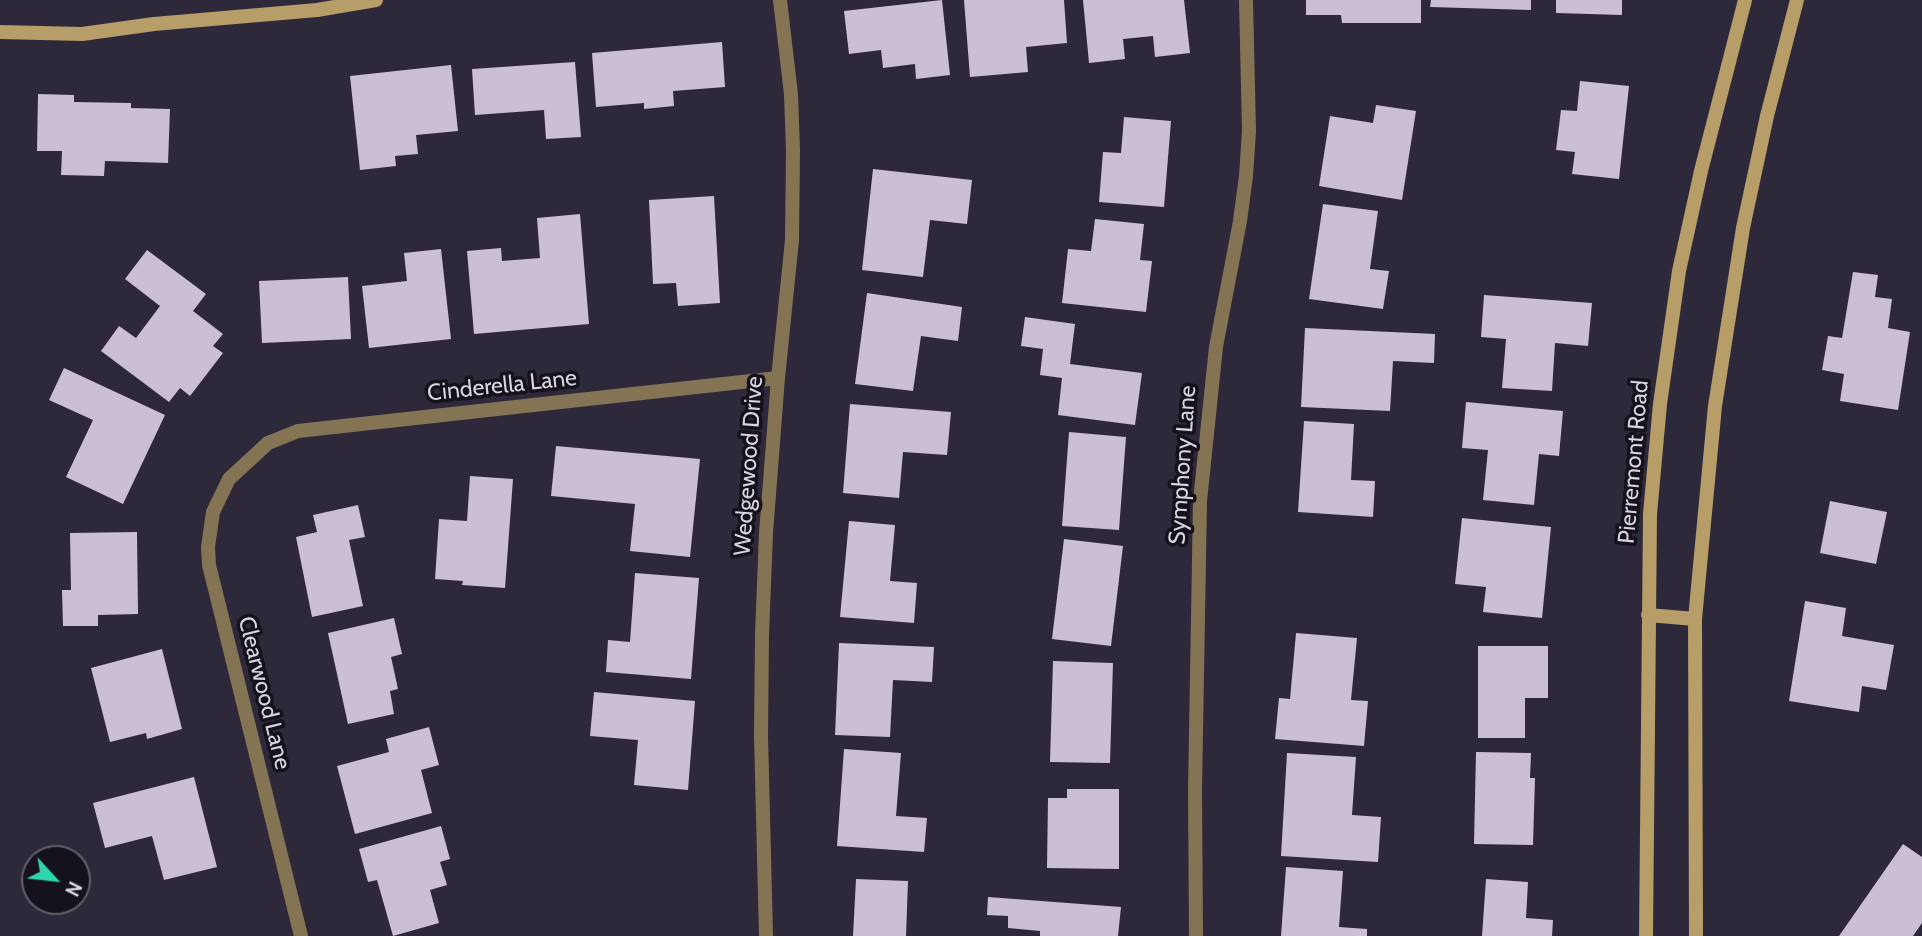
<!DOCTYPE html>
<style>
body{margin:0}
#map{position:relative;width:1922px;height:936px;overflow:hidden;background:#2e283b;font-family:Cabin,sans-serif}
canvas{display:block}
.north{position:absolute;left:21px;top:845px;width:70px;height:70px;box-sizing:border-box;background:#15121b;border:2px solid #63606a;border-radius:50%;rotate:117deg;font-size:19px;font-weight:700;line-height:28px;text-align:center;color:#d8d4e1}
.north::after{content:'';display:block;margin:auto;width:24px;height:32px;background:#2fd4aa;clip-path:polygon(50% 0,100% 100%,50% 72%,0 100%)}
</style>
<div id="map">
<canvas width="1922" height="936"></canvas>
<div class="north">N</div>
</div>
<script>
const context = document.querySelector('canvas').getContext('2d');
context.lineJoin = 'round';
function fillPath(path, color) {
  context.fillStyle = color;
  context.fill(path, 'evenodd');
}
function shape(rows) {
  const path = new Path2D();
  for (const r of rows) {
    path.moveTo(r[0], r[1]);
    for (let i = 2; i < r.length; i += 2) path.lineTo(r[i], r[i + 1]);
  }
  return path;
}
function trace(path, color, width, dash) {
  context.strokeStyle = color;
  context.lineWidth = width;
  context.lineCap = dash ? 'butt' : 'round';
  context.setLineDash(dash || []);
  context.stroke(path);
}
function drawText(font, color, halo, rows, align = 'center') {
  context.font = font + ' Cabin,sans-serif';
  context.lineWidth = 7;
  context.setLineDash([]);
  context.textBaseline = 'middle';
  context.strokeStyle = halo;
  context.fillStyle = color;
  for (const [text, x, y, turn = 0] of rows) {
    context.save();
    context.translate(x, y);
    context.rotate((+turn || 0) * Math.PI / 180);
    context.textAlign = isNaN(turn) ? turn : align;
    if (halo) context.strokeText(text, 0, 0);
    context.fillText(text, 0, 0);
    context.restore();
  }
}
const building = shape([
 [942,0,950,75,916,79,915,64,883,68,881,50,849,54,844,11],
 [964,0,1064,0,1067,43,1026,47,1028,72,970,77],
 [1083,0,1184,0,1190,53,1155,57,1153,36,1123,39,1125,59,1089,63],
 [1306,0,1421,0,1421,23,1342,23,1341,15,1306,15],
 [1431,0,1531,0,1531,10,1430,7],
 [1556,0,1622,0,1622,15,1556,13],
 [722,42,725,87,673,91,674,106,644,109,644,103,596,107,592,53],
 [575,62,581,137,546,139,544,110,475,115,472,69],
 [451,65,458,131,416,135,418,154,395,156,396,166,360,170,350,76],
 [1580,81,1629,86,1619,179,1572,174,1575,152,1556,150,1561,110,1577,111],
 [38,94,74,95,74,102,131,103,131,108,170,109,168,163,105,161,104,176,61,175,62,151,37,151],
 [1376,105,1416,111,1402,200,1319,186,1330,116,1373,123],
 [1124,117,1171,121,1164,207,1099,202,1103,152,1121,153],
 [873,169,972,180,967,224,930,220,923,277,862,270],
 [714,196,720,303,678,306,676,283,653,284,649,200],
 [1323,204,1378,211,1370,269,1389,271,1383,309,1309,299],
 [580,214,589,324,474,334,467,251,501,248,502,261,540,258,537,218],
 [1095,219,1144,224,1140,260,1152,261,1146,312,1062,303,1068,249,1091,251],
 [441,249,451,339,369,348,362,286,407,281,404,253],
 [147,250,206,294,193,311,223,334,213,346,223,353,190,396,180,388,169,402,101,351,119,326,136,338,160,306,125,279],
 [1853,272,1878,275,1875,297,1892,299,1888,328,1910,332,1898,410,1840,401,1844,374,1822,370,1828,336,1842,338],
 [348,277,351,339,262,343,259,281],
 [867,293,962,307,958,341,921,336,913,391,855,384],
 [1484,295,1592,303,1588,346,1555,343,1552,391,1502,388,1506,339,1481,337],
 [1025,317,1075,324,1070,364,1142,373,1135,425,1058,415,1062,378,1040,375,1043,349,1021,346],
 [1305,328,1435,334,1434,363,1393,361,1390,411,1301,407],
 [64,368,165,415,123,504,66,477,93,420,49,400],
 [1466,402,1563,411,1559,456,1539,454,1534,505,1483,500,1488,450,1462,448],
 [850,404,951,412,947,455,903,452,899,498,843,493],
 [1304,421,1354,424,1351,480,1375,481,1373,517,1298,512],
 [1069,432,1126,437,1119,530,1062,526],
 [556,446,700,459,690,557,630,551,635,504,551,496],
 [470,476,513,479,505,588,462,585,463,581,435,579,439,519,467,521],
 [1830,501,1887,512,1876,564,1820,553],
 [358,505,365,537,349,540,363,606,312,617,296,537,317,532,313,515],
 [1462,518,1551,527,1542,618,1483,612,1486,587,1455,584],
 [849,521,895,525,890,581,917,583,914,623,840,617],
 [137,532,138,614,98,615,98,626,63,626,62,590,71,590,70,533],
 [1064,539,1123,546,1111,646,1052,639],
 [635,573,699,578,691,679,606,672,608,640,630,642],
 [1805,601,1846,608,1842,636,1894,645,1886,690,1862,686,1859,712,1789,701],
 [394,618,402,654,391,657,398,689,390,691,394,714,348,724,328,633],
 [1296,633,1357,638,1351,700,1368,701,1364,746,1275,739,1279,698,1290,699],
 [839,643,934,647,932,682,893,680,890,737,835,735],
 [1478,646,1548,646,1548,698,1525,698,1525,738,1478,738],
 [162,649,182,729,147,739,146,733,110,742,91,668],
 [1053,661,1113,663,1110,763,1050,762],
 [594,692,695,701,688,790,634,785,638,740,590,736],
 [429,727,439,765,421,770,432,813,355,834,337,766,389,752,386,739],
 [844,749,901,753,896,816,927,818,924,852,837,846],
 [1476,752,1531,753,1530,778,1535,778,1533,845,1474,844],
 [1287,753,1356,757,1352,815,1381,817,1378,862,1281,856],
 [194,777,217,867,164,880,152,836,105,848,93,803],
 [1067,789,1119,789,1119,869,1047,868,1048,798,1067,798],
 [441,826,450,859,440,862,447,885,430,890,439,923,393,936,377,880,368,882,359,849],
 [1903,844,1922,857,1922,923,1913,936,1839,936],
 [1286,867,1343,871,1339,927,1367,929,1367,936,1281,936],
 [856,879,908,881,906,936,853,936],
 [1486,879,1528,882,1526,918,1553,920,1552,936,1482,936],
 [988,897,1121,907,1118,936,1040,936,1040,931,1008,928,1008,916,987,915]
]);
const street = shape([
 [301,936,209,565,208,547,213,512,229,479,268,443,298,431,778,378],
 [766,936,761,736,762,635,766,533,778,378,792,240,793,150,791,94,780,0],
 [1196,936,1195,790,1200,501,1216,347,1240,221,1246,176,1249,131,1246,0]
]);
const secondary = shape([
 [0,32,82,34,154,24,317,10,376,0],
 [1648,615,1695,619],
 [1646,936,1650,514,1660,404,1679,271,1701,171,1745,0],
 [1696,936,1695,619,1715,406,1743,228,1767,116,1797,0]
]);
const streetNames = [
 ["Cinderella Lane",502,386,-6],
 ["Pierremont Road",1634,462,-85],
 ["Symphony Lane",1183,465,-86],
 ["Wedgewood Drive",749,466,-86],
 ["Clearwood Lane",264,693,76]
];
fillPath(building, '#cbbfd5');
trace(street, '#847453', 14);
trace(secondary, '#b79d67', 14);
drawText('23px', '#d8d4e1', '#15121b', streetNames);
</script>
